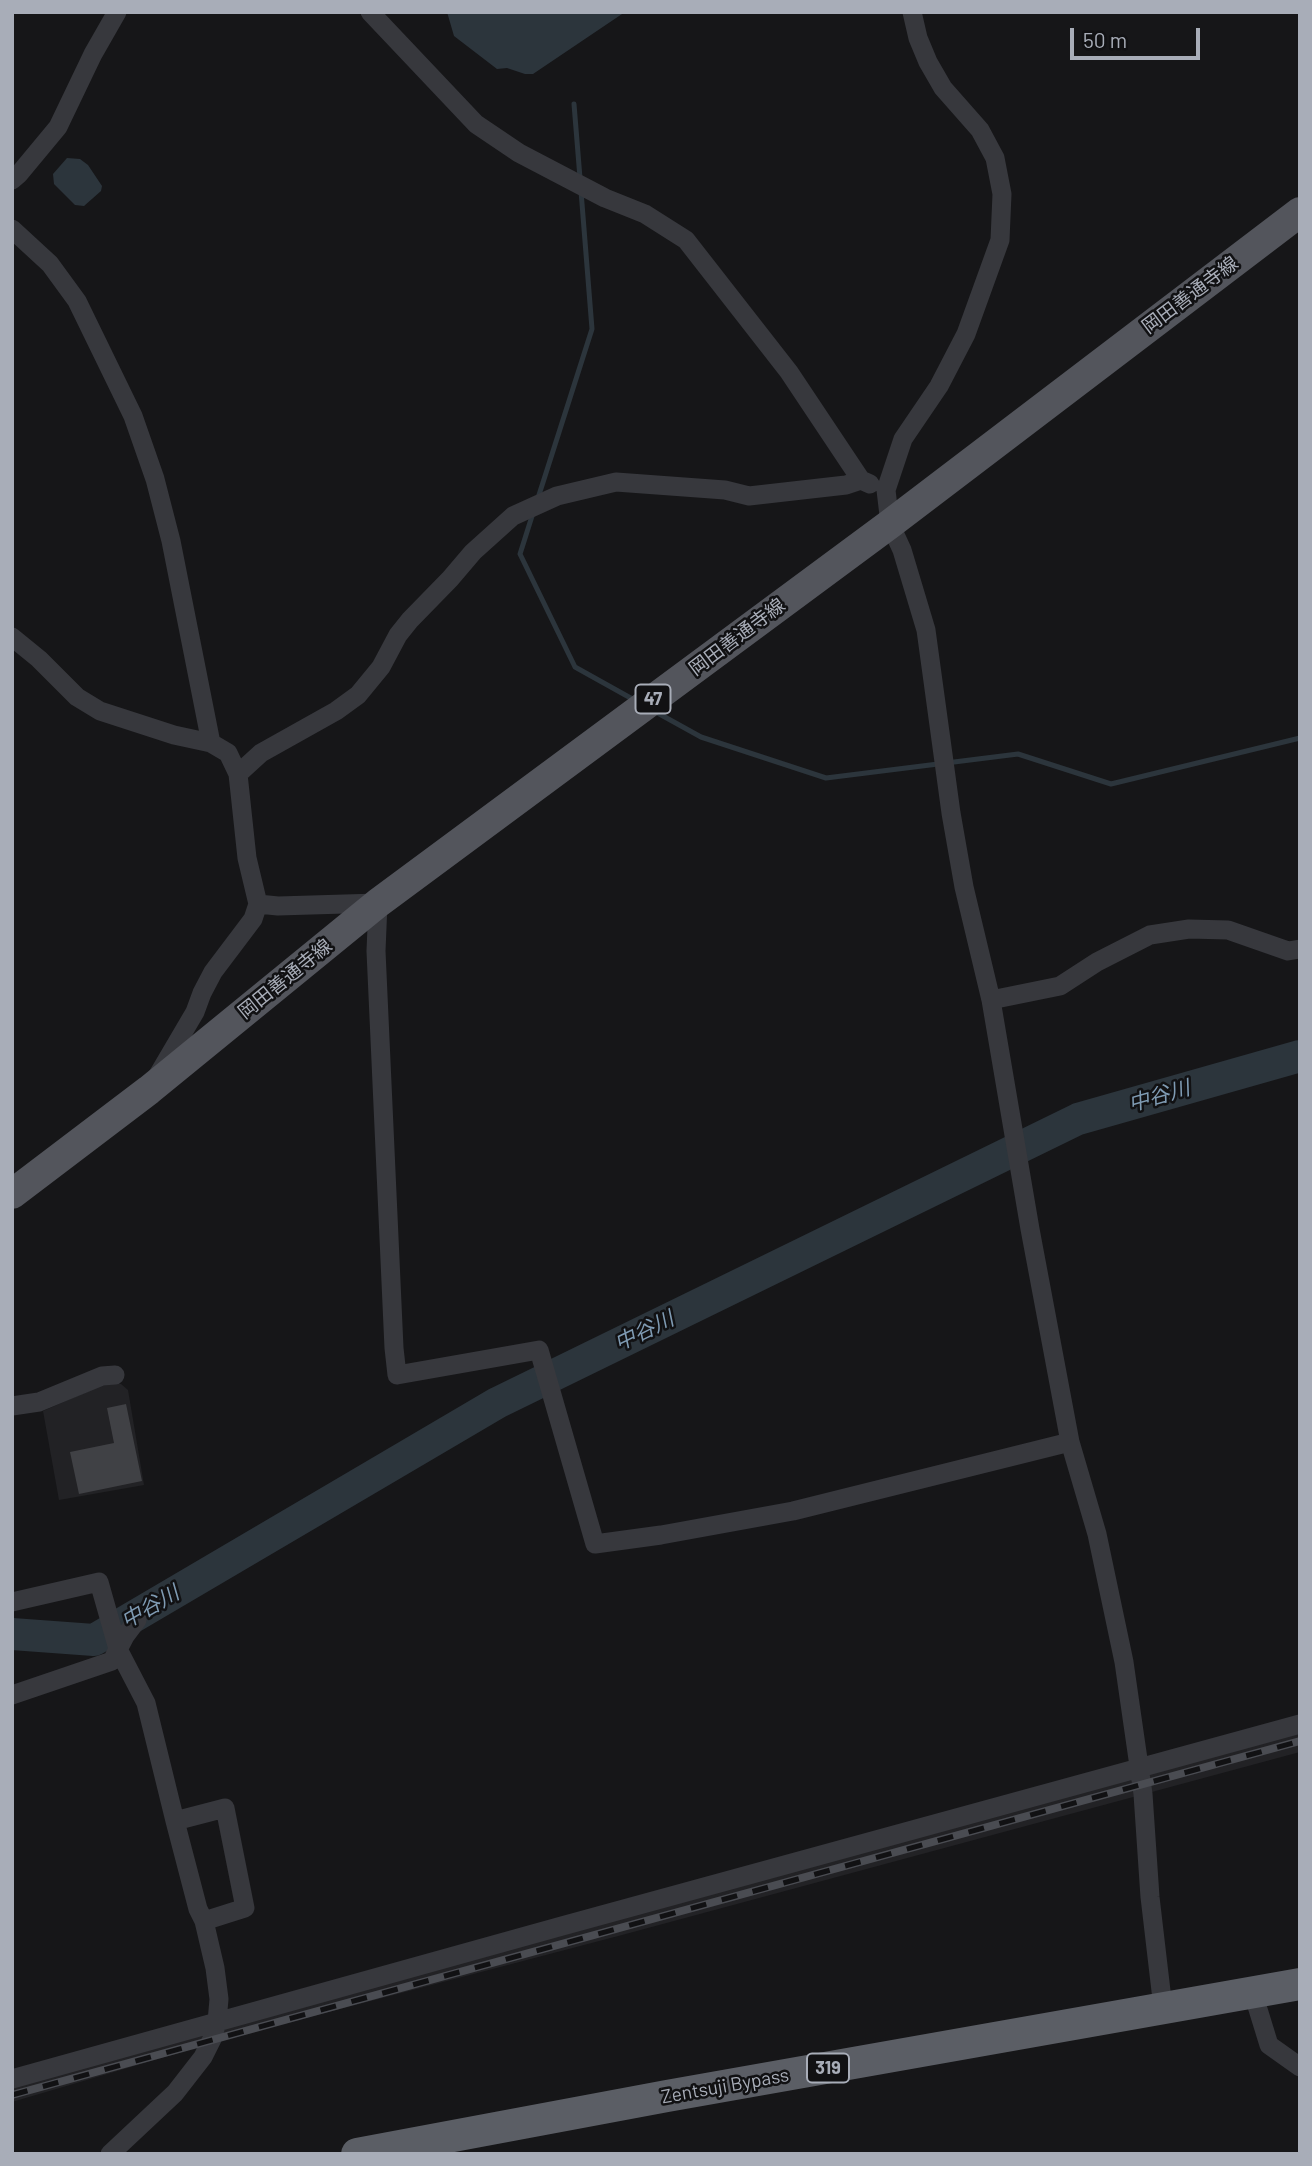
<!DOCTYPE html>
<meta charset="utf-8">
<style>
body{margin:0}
#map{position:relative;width:1312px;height:2166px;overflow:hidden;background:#161618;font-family:Barlow,sans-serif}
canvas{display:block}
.frame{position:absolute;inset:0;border:14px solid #a8adb8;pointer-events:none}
.scale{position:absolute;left:1070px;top:28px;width:130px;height:32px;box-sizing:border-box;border:4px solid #a8adb8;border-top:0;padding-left:9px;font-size:21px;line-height:24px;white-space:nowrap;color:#a8adb8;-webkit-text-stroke:5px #111113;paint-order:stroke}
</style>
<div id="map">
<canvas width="1312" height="2166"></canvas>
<div class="frame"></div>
<div class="scale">50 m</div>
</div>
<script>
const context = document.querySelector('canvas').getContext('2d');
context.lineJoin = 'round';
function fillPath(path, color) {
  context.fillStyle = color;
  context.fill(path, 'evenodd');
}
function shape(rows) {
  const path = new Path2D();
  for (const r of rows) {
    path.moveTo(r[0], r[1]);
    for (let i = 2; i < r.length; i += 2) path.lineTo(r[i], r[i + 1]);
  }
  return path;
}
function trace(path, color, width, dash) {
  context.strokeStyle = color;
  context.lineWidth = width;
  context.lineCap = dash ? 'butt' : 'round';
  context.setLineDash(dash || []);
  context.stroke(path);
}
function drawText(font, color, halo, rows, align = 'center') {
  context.font = font + ' Barlow,"Noto Sans JP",sans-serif';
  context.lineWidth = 5;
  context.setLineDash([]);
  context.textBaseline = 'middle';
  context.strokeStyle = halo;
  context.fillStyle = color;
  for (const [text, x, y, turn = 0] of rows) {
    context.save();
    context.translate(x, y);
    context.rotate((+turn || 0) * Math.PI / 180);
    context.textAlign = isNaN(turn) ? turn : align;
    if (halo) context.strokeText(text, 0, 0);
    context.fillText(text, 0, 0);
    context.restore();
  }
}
const built = shape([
 [107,1383,121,1384,128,1390,144,1485,59,1500,43,1411],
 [1300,1731,1300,1752,622,1935,226,2039,12,2102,12,2087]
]);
const water = shape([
 [447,12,625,12,533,74,525,74,507,68,497,69,454,36],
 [67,158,80,159,88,165,102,186,101,191,84,206,75,205,54,184,53,174]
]);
const stream = shape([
 [574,104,580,178],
 [538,498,592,329,581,191],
 [533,513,520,554,575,667,636,701],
 [654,711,701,737,826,778,1018,754,1111,784,1300,738]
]);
const river = shape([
 [12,1634,94,1640,497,1403,1078,1119,1300,1056]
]);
const building = shape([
 [126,1404,142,1481,79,1494,70,1452,114,1443,107,1408]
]);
const minor = shape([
 [370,12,476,124,519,153,605,198,645,214,686,240,789,372,861,480,870,484],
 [912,12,918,38,928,62,943,88,980,130,995,158,1002,194,1000,240,966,334,939,386,903,439,886,490,890,524,902,550,926,630,951,813,964,887,991,1000,1030,1229,1070,1442,1097,1534,1124,1662,1143,1794,1150,1897,1163,2008],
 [12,180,19,174,58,127,93,54,117,12],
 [12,229,50,264,77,301,133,416,155,479,171,541,211,743],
 [12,637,39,659,77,697,100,711,174,735,211,743,228,753,238,774,247,858,258,904,253,919,213,972,202,993,195,1012,158,1075],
 [238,774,261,753,336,711,358,695,381,667,398,635,410,620,450,579,473,552,513,516,557,496,616,482,725,490,749,496,846,485,861,480],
 [258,904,278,906,378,903,376,951,394,1348,397,1375,539,1350,595,1544,661,1535,793,1511,1070,1442],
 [991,1000,1060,986,1097,962,1150,935,1189,929,1228,930,1288,951,1300,949],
 [12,1406,39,1402,102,1376,115,1375],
 [12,1602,99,1582,118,1649,146,1703,175,1821,198,1909,204,1921,215,1968,219,1999,217,2022,212,2039,203,2057,175,2093,110,2154],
 [12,1695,112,1661,125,1636,137,1620],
 [175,1821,225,1808,245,1908,204,1921],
 [1253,1993,1269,2045,1300,2067],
 [12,2079,562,1926,1300,1724]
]);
const primary = shape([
 [12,1194,149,1090,378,903,890,524,1300,212]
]);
const trunk = shape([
 [357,2154,667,2096,1300,1984]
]);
const rail = shape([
 [12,2095,1300,1741]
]);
const shields = [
 [653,699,35],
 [828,2068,42]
];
const shieldNames = [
 ["47",653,699],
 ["319",828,2068]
];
const streetNames = [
 ["岡田善通寺線",1190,295,-37],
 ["岡田善通寺線",737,637,-37],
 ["岡田善通寺線",285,979,-39],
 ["Zentsuji Bypass",725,2086,-10]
];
const waterNames = [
 ["中谷川",1159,1096,-16],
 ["中谷川",644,1331,-26],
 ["中谷川",150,1607,-30]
];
fillPath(built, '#222225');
fillPath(water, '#2c353c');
trace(stream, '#2c353c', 5);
trace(river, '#2c353c', 32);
fillPath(building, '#404145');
trace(minor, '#37383d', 19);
trace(primary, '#53555c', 30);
trace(trunk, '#5b5e65', 32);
trace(rail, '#4a4c52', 8);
trace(rail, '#111113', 5, [16]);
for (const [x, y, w] of shields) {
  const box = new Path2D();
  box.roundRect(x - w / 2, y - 14.5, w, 29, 5);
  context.fillStyle = '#111113';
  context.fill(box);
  trace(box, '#a8adb8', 2);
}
drawText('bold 18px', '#a8adb8', null, shieldNames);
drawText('19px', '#a8adb8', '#111113', streetNames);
drawText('italic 21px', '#7f9bb3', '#111113', waterNames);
</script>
